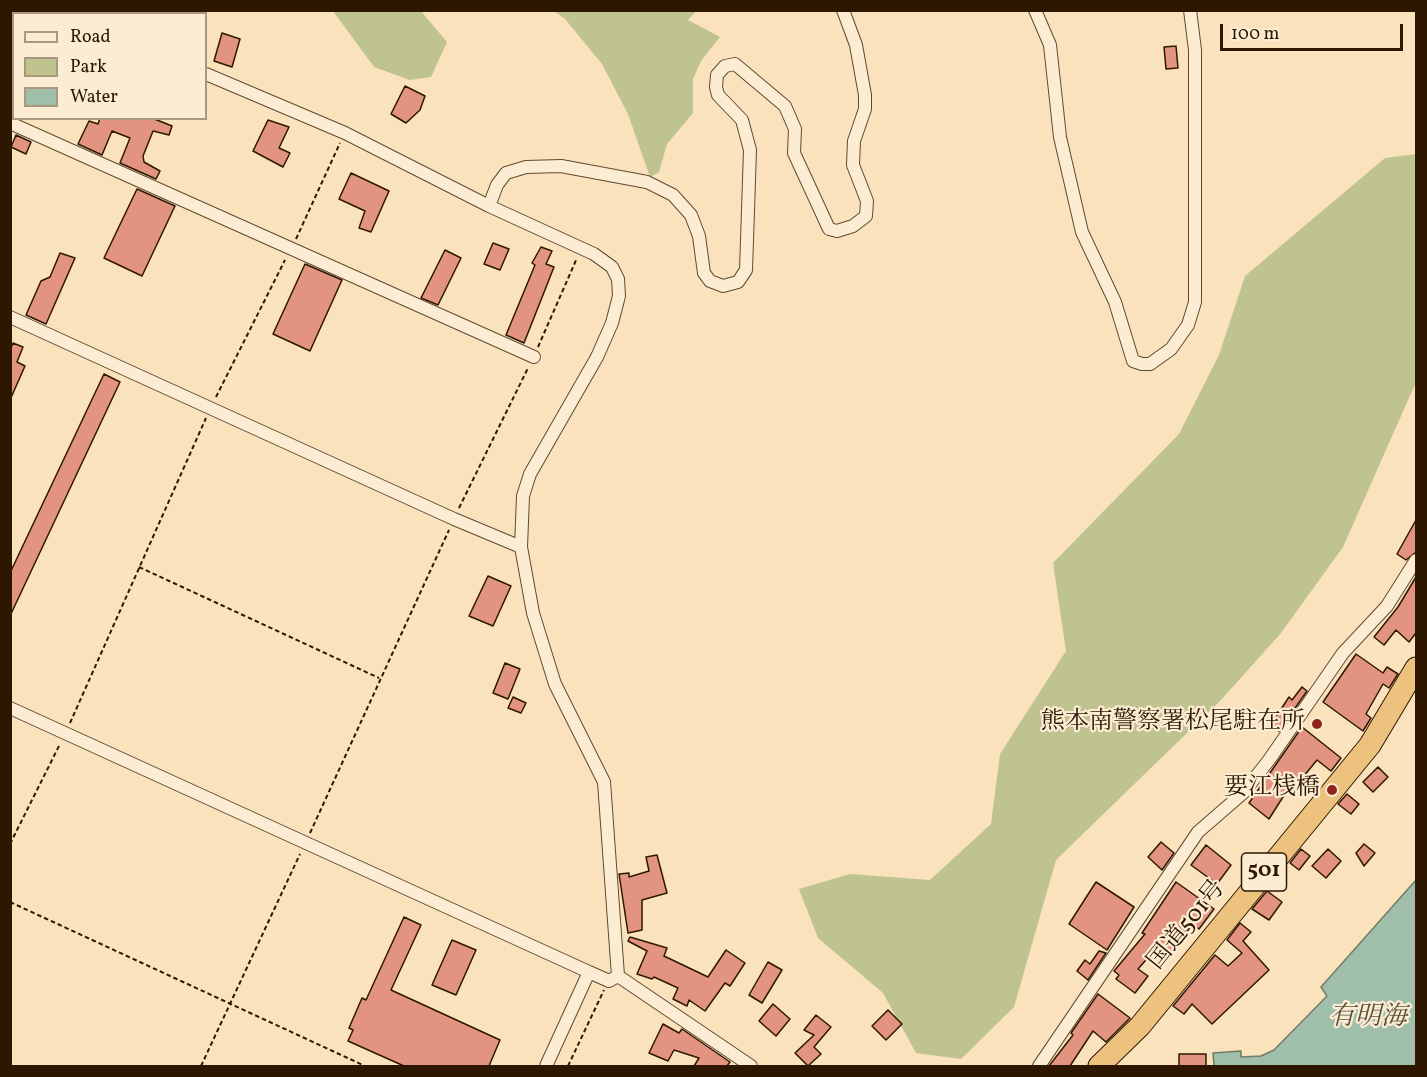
<!DOCTYPE html>
<meta charset="utf-8">
<style>
body{margin:0}
#map{position:relative;width:1427px;height:1077px;overflow:hidden;background:#fae2bc;font-family:Vollkorn,serif}
canvas{display:block}
.frame{position:absolute;inset:0;border:12px solid #2d1700;pointer-events:none}
.legend{position:absolute;left:12px;top:12px;width:195px;height:108px;box-sizing:border-box;background:#fcecd3;border:2px solid #a9977f;margin:0;padding:8px 10px;list-style:none;font-size:18px;color:#2d1700}
.legend li{display:flex;align-items:center;gap:12px;height:30px}
.legend b{width:30px;border:2px solid #a9977f}
.scale{position:absolute;left:1220px;top:24px;width:183px;height:27px;box-sizing:border-box;border:3px solid #2d1700;border-top:0;padding-left:8px;font-size:18px;line-height:21px;white-space:nowrap;color:#2d1700;-webkit-text-stroke:4px #fcecd3;paint-order:stroke}
</style>
<div id="map">
<canvas width="1427" height="1077"></canvas>
<div class="frame"></div>
<ul class="legend">
<li><b style="height:8px;background:#fcecd3"></b>Road</li>
<li><b style="height:16px;background:#bfc390"></b>Park</li>
<li><b style="height:16px;background:#9fbfaa"></b>Water</li>
</ul>
<div class="scale">100 m</div>
</div>
<script>
const context = document.querySelector('canvas').getContext('2d');
context.lineJoin = 'round';
function fillPath(path, color) {
  context.fillStyle = color;
  context.fill(path, 'evenodd');
}
function shape(rows) {
  const path = new Path2D();
  for (const r of rows) {
    path.moveTo(r[0], r[1]);
    for (let i = 2; i < r.length; i += 2) path.lineTo(r[i], r[i + 1]);
  }
  return path;
}
function trace(path, color, width, dash) {
  context.strokeStyle = color;
  context.lineWidth = width;
  context.lineCap = dash ? 'butt' : 'round';
  context.setLineDash(dash || []);
  context.stroke(path);
}
function drawText(font, color, halo, rows, align = 'center') {
  context.font = font + ' Vollkorn,"Noto Serif JP",serif';
  context.lineWidth = 4.5;
  context.setLineDash([]);
  context.textBaseline = 'middle';
  context.strokeStyle = halo;
  context.fillStyle = color;
  for (const [text, x, y, turn = 0] of rows) {
    context.save();
    context.translate(x, y);
    context.rotate((+turn || 0) * Math.PI / 180);
    context.textAlign = isNaN(turn) ? turn : align;
    if (halo) context.strokeText(text, 0, 0);
    context.fillText(text, 0, 0);
    context.restore();
  }
}
const green = shape([
 [333,11,421,11,447,42,431,77,410,80,374,67],
 [554,11,696,11,688,20,720,37,701,61,693,79,693,113,667,144,659,172,650,177,628,114,602,64,565,19],
 [1416,154,1416,382,1343,547,1281,633,1221,700,1056,860,1014,1007,961,1059,916,1053,883,993,818,938,799,889,850,874,930,880,991,824,1000,754,1066,651,1053,563,1179,434,1219,355,1245,276,1385,158]
]);
const water = shape([
 [1416,880,1416,1066,1214,1066,1213,1053,1241,1051,1241,1057,1261,1056,1274,1050,1327,996,1321,987,1416,880]
]);
const river = shape([
 [28,14,31,10],
 [10,30,14,27]
]);
const building = shape([
 [222,33,240,39,232,67,214,61,222,33],
 [1176,46,1178,68,1166,69,1164,47,1176,46],
 [405,86,425,96,420,110,406,123,391,114,405,86],
 [100,118,152,118,172,126,169,135,153,131,143,156,144,162,160,171,156,179,120,163,130,138,112,131,102,155,78,144,89,121,98,124,100,118],
 [268,120,289,127,279,148,290,153,283,167,253,151,268,120],
 [16,135,31,142,26,154,11,147,16,135],
 [351,173,389,191,371,232,359,228,365,211,339,199,351,173],
 [137,189,175,206,142,276,104,258,137,189],
 [493,243,509,249,500,270,484,264,493,243],
 [541,247,552,251,546,264,554,267,524,343,506,335,535,265,532,263,541,247],
 [445,250,461,258,438,305,421,298,445,250],
 [60,253,75,258,46,324,26,315,41,281,50,277,60,253],
 [305,264,342,280,310,351,273,334,305,264],
 [13,343,23,347,17,362,25,366,10,400,10,350,13,343],
 [104,374,120,382,10,616,10,573,104,374],
 [1416,520,1416,552,1406,560,1397,554,1416,520],
 [488,576,511,586,493,626,469,616,488,576],
 [1416,577,1416,633,1409,642,1396,630,1384,645,1374,637,1398,607,1416,577],
 [1356,654,1383,673,1387,667,1398,674,1389,688,1383,684,1366,714,1371,718,1363,731,1323,702,1356,654],
 [505,663,520,669,508,699,493,693,505,663],
 [1302,687,1307,691,1279,731,1270,726,1289,697,1292,700,1302,687],
 [513,697,526,703,521,713,508,708,513,697],
 [1302,727,1341,758,1331,771,1317,760,1299,782,1295,778,1269,819,1249,803,1302,727],
 [1378,767,1388,777,1373,792,1363,782,1378,767],
 [1347,794,1359,804,1351,814,1338,804,1347,794],
 [1161,842,1174,853,1162,870,1148,857,1161,842],
 [1364,844,1375,853,1364,866,1356,853,1364,844],
 [1206,845,1231,865,1217,884,1191,865,1206,845],
 [1301,849,1310,856,1299,870,1290,863,1301,849],
 [1328,849,1341,861,1326,878,1312,866,1328,849],
 [657,855,667,893,642,900,642,930,628,933,619,874,629,873,629,877,649,871,646,857,657,855],
 [1096,882,1134,907,1107,950,1069,924,1096,882],
 [1176,882,1214,909,1199,929,1192,924,1173,953,1160,944,1138,969,1148,976,1135,993,1116,979,1119,975,1114,971,1145,934,1142,933,1176,882],
 [1267,891,1282,902,1269,920,1252,909,1267,891],
 [404,917,421,925,391,990,500,1040,489,1066,404,1066,348,1041,353,1030,349,1028,362,998,366,1000,404,917],
 [1240,923,1251,932,1243,941,1269,970,1212,1024,1192,1004,1184,1014,1173,1006,1215,955,1228,966,1242,953,1227,940,1240,923],
 [630,937,667,948,664,956,708,977,726,950,745,963,730,986,725,983,705,1011,689,1000,687,1006,673,999,678,988,654,977,652,979,637,974,647,951,628,941,630,937],
 [452,940,476,950,456,995,432,985,452,940],
 [1099,951,1106,953,1088,980,1077,971,1085,960,1090,964,1099,951],
 [768,962,782,970,762,1003,749,995,768,962],
 [1098,994,1130,1018,1106,1042,1093,1031,1070,1066,1049,1066,1073,1035,1071,1033,1098,994],
 [773,1004,790,1019,776,1036,759,1021,773,1004],
 [888,1010,902,1024,886,1040,872,1026,888,1010],
 [816,1015,831,1027,814,1047,821,1054,808,1066,795,1053,814,1035,804,1030,816,1015],
 [663,1024,679,1033,682,1029,730,1062,727,1066,694,1066,699,1058,674,1050,668,1061,649,1053,663,1024],
 [1179,1054,1206,1054,1206,1066,1179,1066,1179,1054]
]);
const path = shape([
 [296,239,340,143],
 [538,347,577,258],
 [216,397,285,260],
 [459,508,528,368],
 [139,567,379,678],
 [70,723,206,418],
 [310,833,449,530],
 [10,844,60,744],
 [10,902,365,1066],
 [201,1066,300,854],
 [568,1066,604,990]
]);
const street = shape([
 [76,10,92,14],
 [1035,10,1050,45,1060,137,1082,232,1115,302,1133,361,1142,364,1150,364,1171,349,1188,325,1195,302,1195,50,1190,10],
 [37,14,40,10],
 [10,41,14,38],
 [206,74,345,133,489,206,594,254,612,267,618,279,619,296,612,323,597,357,530,474,523,496,521,547,533,613,555,684,604,782,618,976],
 [10,123,534,357],
 [489,206,497,185,506,173,526,167,561,166,647,182,673,195,691,215,699,236,704,273,710,281,723,286,738,282,746,270,750,150,742,120,718,95,716,87,717,75,725,66,735,64,785,106,795,129,794,153,829,229,837,231,853,226,866,216,867,201,853,165,854,141,865,109,865,95,856,45,843,10],
 [10,317,454,519,521,547],
 [10,708,589,972],
 [618,976,751,1066],
 [546,1066,589,972,609,981,618,976],
 [1039,1066,1198,832,1243,793,1269,760,1343,653,1387,606,1416,560]
]);
const highway = shape([
 [1099,1066,1140,1026,1370,745,1416,668]
]);
const markers = [
 [1317,724,6,"#8f2418"],
 [1332,790,6,"#8f2418"]
];
const shields = [
 [1264,872,45]
];
const shieldNames = [
 ["501",1264,872]
];
const poiNames = [
 ["熊本南警察署松尾駐在所",1305,724],
 ["要江桟橋",1320,790]
];
const streetNames = [
 ["国道501号",1188,926,-51]
];
const waterNames = [
 ["有明海",1368,1019]
];
fillPath(green, '#bfc390');
fillPath(water, '#9fbfaa');
trace(water, '#717c66', 1.5);
trace(river, '#9fbfaa', 22);
fillPath(building, '#e39480');
trace(building, '#2d1700', 1.5);
trace(street, '#604a2f', 14);
trace(highway, '#2d1700', 23);
trace(path, '#2d1700', 2, [4.5, 3]);
trace(street, '#fcecd3', 12);
trace(highway, '#edc17e', 21);
for (const [x, y, r, color] of markers) {
  const dot = new Path2D();
  dot.arc(x, y, r, 0, 2 * Math.PI);
  context.fillStyle = color;
  context.fill(dot);
  trace(dot, '#fcecd3', 2);
}
for (const [x, y, w] of shields) {
  const box = new Path2D();
  box.roundRect(x - w / 2, y - 19, w, 38, 4.5);
  context.fillStyle = '#fcecd3';
  context.fill(box);
  trace(box, '#2d1700', 1.5);
}
drawText('bold 22px', '#2d1700', null, shieldNames);
drawText('24px', '#2d1700', '#fcecd3', poiNames, 'right');
drawText('24px', '#2d1700', '#fcecd3', streetNames);
drawText('italic 26px', '#55523c', '#fcecd3', waterNames);
</script>
